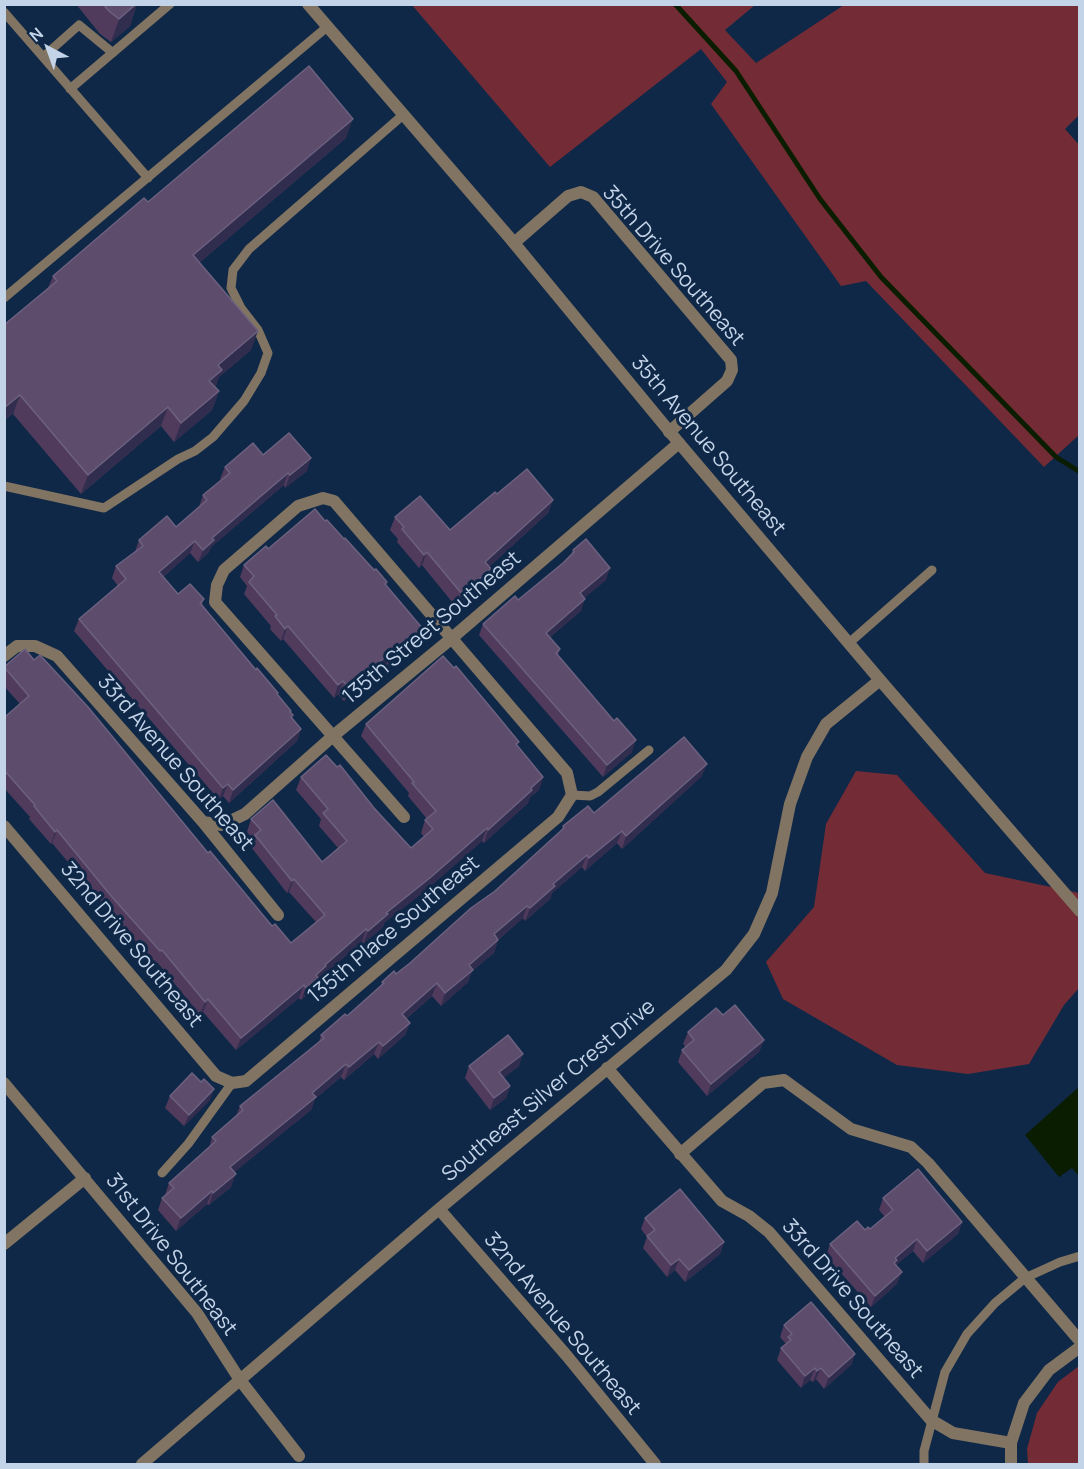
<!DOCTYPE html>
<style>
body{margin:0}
#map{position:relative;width:1084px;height:1469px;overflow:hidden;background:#0f2847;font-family:Manrope,sans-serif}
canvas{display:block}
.frame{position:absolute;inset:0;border:6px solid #c4d4e8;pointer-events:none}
.north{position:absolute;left:18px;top:18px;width:60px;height:60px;-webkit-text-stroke:4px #0f2847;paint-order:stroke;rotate:319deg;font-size:16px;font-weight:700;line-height:24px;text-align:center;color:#c4d4e8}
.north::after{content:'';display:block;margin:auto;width:21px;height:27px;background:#c4d4e8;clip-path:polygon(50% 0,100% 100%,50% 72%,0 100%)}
</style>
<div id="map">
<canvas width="1084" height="1469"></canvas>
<div class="frame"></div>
<div class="north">N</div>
</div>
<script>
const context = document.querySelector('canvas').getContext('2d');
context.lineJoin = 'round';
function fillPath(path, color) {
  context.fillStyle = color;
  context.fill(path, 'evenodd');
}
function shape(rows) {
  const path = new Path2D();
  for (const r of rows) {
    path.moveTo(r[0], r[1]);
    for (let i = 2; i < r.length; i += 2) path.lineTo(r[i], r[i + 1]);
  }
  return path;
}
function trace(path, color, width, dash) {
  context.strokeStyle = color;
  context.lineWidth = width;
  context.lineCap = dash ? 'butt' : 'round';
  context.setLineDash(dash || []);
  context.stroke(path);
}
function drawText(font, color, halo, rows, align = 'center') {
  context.font = font + ' Manrope,sans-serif';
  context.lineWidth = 6;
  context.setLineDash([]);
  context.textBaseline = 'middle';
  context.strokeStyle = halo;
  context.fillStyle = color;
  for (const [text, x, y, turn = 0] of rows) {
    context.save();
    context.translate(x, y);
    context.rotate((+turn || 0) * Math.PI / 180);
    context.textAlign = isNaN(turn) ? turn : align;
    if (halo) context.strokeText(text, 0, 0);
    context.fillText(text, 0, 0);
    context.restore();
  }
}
const green = shape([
 [412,5,755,5,725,30,756,63,844,5,1079,5,1079,115,1065,129,1080,146,1079,435,1044,467,866,281,841,286,711,104,727,82,701,49,550,167],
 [856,771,897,775,985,873,1079,893,1079,988,1064,1005,1029,1064,968,1074,897,1065,783,999,766,962,814,907,826,824],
 [1079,1366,1079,1464,1028,1464,1027,1449,1037,1413,1058,1382]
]);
const water = shape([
 [1079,1087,1079,1176,1072,1168,1059,1177,1025,1135]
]);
const stream = shape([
 [675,4,736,71,820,199,881,277,1056,457,1080,472]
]);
const service = shape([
 [4,12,148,178],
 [43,57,79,25,113,53],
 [70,89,170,4],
 [4,298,327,27],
 [4,486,104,508,178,459,195,451,213,437,244,401,261,373,268,353,258,330,241,308,231,288,233,270,249,249,403,115],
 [849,643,932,570],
 [572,795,590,796,598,792,649,750],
 [162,1173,188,1144,232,1083],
 [924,1464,924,1451,945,1372,967,1334,995,1303,1025,1278,1060,1262,1080,1256]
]);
const minor = shape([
 [514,243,568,196,581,192,593,197,731,360,732,370,727,381,669,432],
 [4,656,17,646,35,646,57,656,203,822,278,915],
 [203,822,222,825,245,814,333,736,452,638,679,443],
 [4,826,216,1076,232,1083,246,1081,558,817,572,795,567,773,334,501,323,498,298,506,224,570,217,585,215,602,404,817],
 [607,1068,722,1201,749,1216,769,1232,931,1420,953,1433,1011,1443],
 [4,1083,197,1313,240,1380,299,1456],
 [680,1154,763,1083,784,1080,851,1129,911,1147,928,1163,1080,1341],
 [439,1209,567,1356,655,1464],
 [4,1244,85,1178],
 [142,1464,439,1209,726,970,754,934,772,893,790,804,807,757,826,724,880,680],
 [1011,1464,1011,1443,1024,1403,1049,1370,1080,1347]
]);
const tertiary = shape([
 [308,4,509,237,679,443,880,680,1080,911]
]);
const wall = shape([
 [76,4,137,4,130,26,111,42,100,34],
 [346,138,199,263,251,350,219,377,215,388,219,391,212,410,174,442,161,426,81,494,13,414,48,288,53,276,148,202],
 [263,455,307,471,285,488,284,485,211,547,209,552,198,562,190,553,163,577,178,594,204,599,202,605,291,711,291,713,293,715,292,718,301,729,297,741,229,803,223,796,219,800,74,631,79,619,118,586,112,578,116,566,135,552,139,540,176,527,199,507,203,495,221,480,220,479,225,467],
 [497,494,553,500,548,513,489,567,491,569,486,582,457,608,422,565,419,568,397,542,398,539,390,530,395,517,450,530],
 [325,521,387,582,386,586,419,642,389,668,386,665,344,701,338,694,334,698,283,639,281,641,270,629,271,626,244,594,247,586,240,577,244,565,268,549],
 [573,550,606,580,584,598,581,611,550,637,560,649,558,655,632,752,603,777,479,635,483,624,518,600,563,563,571,555],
 [4,667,208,853,272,926,291,943,316,922,289,892,287,893,251,847,253,839,247,832,251,819,322,862,338,848,319,826,321,819,296,790,301,777,374,808,411,848,424,837,421,833,425,820,427,819,408,796,409,793,361,736,366,724,519,742,517,746,543,777,539,790,530,797,528,803,484,843,482,841,426,890,384,923,383,927,363,944,362,942,322,976,321,979,315,984,313,990,301,1000,299,998,236,1050,203,1012,200,1015,157,962,156,964,108,910,52,843,51,844,29,819,30,817,4,788,4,714,6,716,20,704,4,686],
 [702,776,622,849,617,843,585,871,582,867,552,893,550,899,525,921,523,918,498,940,494,953,472,971,468,982,441,1006,432,996,406,1019,410,1023,405,1035,378,1059,374,1054,344,1080,341,1077,315,1099,311,1110,234,1172,231,1187,209,1205,207,1204,176,1231,158,1210,162,1198,165,1195,169,1183,209,1148,212,1137,236,1116,240,1106,319,1042,321,1035,347,1016,381,986,382,982,396,974,410,963,495,891,561,831,563,826,594,813],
 [723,1015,764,1040,759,1052,707,1096,678,1062,682,1050,686,1047,683,1044,688,1032],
 [469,1066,519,1066,503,1078,510,1086,506,1098,490,1110,465,1078],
 [201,1082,210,1100,184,1126,165,1108,170,1096],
 [883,1198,962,1222,958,1234,923,1263,913,1251,896,1265,897,1284,871,1307,826,1256,830,1244,865,1230,870,1229,885,1217,879,1210],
 [645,1218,724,1242,720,1254,685,1282,675,1270,667,1277,643,1248,647,1237,641,1229],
 [784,1325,855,1354,851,1365,824,1389,816,1379,813,1382,810,1380,801,1388,777,1360,781,1348,786,1344,780,1337]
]);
const shadedWall = shape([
 [136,4,137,4,130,26,111,42,119,19],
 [353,119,346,138,186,274,193,255],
 [258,331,251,350,219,377,215,389,209,381,218,365],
 [219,391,212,410,174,442,181,423],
 [20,395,13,414,4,421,4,408],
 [168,407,161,426,81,494,88,475],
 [311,458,307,471,285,488,290,475],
 [288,473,284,485,211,547,209,552,198,562,203,550,212,538],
 [553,500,548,513,480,575,485,562],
 [195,541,190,553,154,584,159,572],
 [427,552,422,565,419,568,424,555],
 [610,568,606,580,576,605,580,593],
 [491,569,486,582,457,608,462,594],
 [585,599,581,611,541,644,546,633],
 [288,626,283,639,281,641,285,629],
 [423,629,419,642,389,668,393,655],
 [391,652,386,665,344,701,349,688],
 [343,681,338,694,334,698,338,685],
 [301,729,297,741,229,803,233,790],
 [636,740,632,752,603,777,607,765],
 [707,764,702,776,622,849,626,836],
 [543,777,539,790,530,797,528,803,484,843,488,830,531,788],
 [228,784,223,796,219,800,223,788],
 [487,828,482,841,426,890,384,923,383,927,363,944,368,931,386,913],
 [57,830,52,843,51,844,55,832],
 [622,831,617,843,585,871,589,858],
 [587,855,582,867,552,893,550,899,525,921,530,908,553,884],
 [294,879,289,892,287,893,292,881],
 [527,906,523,918,489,947,494,934],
 [366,929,362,942,322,976,321,979,315,984,313,990,301,1000,306,988,325,965],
 [498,940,494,953,472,971,468,982,441,1006,445,993,469,965],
 [437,983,432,996,397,1026,402,1014],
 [304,985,299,998,236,1050,241,1038],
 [208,999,203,1012,200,1015,205,1002],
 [410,1023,405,1035,378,1059,383,1046],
 [764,1040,759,1052,707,1096,711,1084],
 [379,1042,374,1054,344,1080,349,1067],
 [523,1054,519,1066,495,1084,499,1072],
 [346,1064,341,1077,315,1099,311,1110,225,1180,230,1167,312,1093],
 [510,1086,506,1098,490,1110,494,1098],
 [214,1089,210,1100,184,1126,189,1115],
 [236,1174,231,1187,209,1205,213,1193],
 [212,1191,207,1204,176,1231,181,1218],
 [962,1222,958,1234,923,1263,927,1251],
 [917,1239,913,1251,892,1268,895,1258],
 [724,1242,720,1254,685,1282,689,1270],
 [679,1259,675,1270,667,1277,671,1265],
 [902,1272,897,1284,871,1307,875,1296],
 [855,1354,851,1365,824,1389,829,1377],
 [815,1368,810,1380,801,1388,805,1376],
 [821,1368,816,1379,813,1382,817,1371]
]);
const building = shape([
 [103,4,136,4,119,19,109,11,103,4],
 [309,66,353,119,193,255,258,331,218,365,222,370,209,381,219,391,181,423,168,407,88,475,20,395,4,408,4,325,57,281,53,276,144,198,148,202,309,66],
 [289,433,311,458,290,475,288,473,212,538,214,540,203,550,195,541,159,572,178,594,190,584,204,599,200,603,256,670,257,668,278,693,277,694,291,711,290,712,293,715,291,717,301,729,233,790,228,784,223,788,79,619,126,579,116,566,143,546,139,540,167,516,176,527,207,500,203,495,230,473,225,467,253,443,263,455,289,433],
 [527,469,553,500,485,562,491,569,462,594,427,552,424,555,402,529,404,527,395,517,420,496,450,530,495,492,497,494,527,469],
 [315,509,325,521,327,520,344,539,345,538,374,570,376,569,387,582,385,584,423,629,393,655,391,652,349,688,343,681,338,685,288,626,285,629,275,616,277,615,249,582,254,576,244,565,266,546,268,549,315,509],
 [586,539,610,568,580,593,585,599,546,633,560,649,556,653,614,721,617,718,636,740,607,765,483,624,515,596,518,600,563,563,574,552,573,550,586,539],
 [25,649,34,660,40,655,88,707,208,853,210,851,272,926,275,924,291,943,325,915,294,879,292,881,255,835,261,830,251,819,273,800,322,862,347,841,323,813,328,809,301,777,326,755,337,767,340,765,374,808,411,848,433,829,425,820,436,811,412,783,414,782,366,724,443,656,454,668,456,666,496,714,519,742,516,744,543,777,531,788,532,790,488,830,487,828,431,877,386,913,388,914,368,931,366,929,325,965,326,966,316,975,318,978,306,988,304,985,241,1038,208,999,205,1002,162,950,160,951,112,897,57,830,55,832,34,806,35,805,4,770,4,714,6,716,29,696,4,667,25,649],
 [684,737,707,764,626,836,622,831,589,858,587,855,553,884,555,886,530,908,527,906,494,934,498,940,469,965,473,970,445,993,437,983,402,1014,410,1023,383,1046,379,1042,349,1067,346,1064,312,1093,316,1097,230,1167,236,1174,213,1193,212,1191,181,1218,162,1198,174,1188,169,1183,216,1141,212,1137,243,1110,240,1106,324,1038,321,1035,345,1014,347,1016,384,983,382,982,394,971,396,974,410,963,471,908,495,891,564,828,563,826,588,806,594,813,684,737],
 [735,1005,764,1040,711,1084,682,1050,694,1040,688,1032,716,1008,723,1015,735,1005],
 [508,1035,523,1054,499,1072,510,1086,494,1098,469,1066,508,1035],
 [192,1073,201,1082,204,1079,214,1089,189,1115,170,1096,192,1073],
 [918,1169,962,1222,927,1251,917,1239,895,1258,897,1260,894,1263,902,1272,875,1296,830,1244,857,1221,865,1230,868,1227,870,1229,893,1210,883,1198,918,1169],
 [680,1189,724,1242,689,1270,679,1259,671,1265,647,1236,655,1230,645,1218,680,1189],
 [811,1302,855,1354,829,1377,821,1368,817,1371,815,1368,805,1376,781,1348,791,1340,788,1337,792,1334,784,1325,811,1302]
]);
const streetNames = [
 ["35th Drive Southeast",673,266,49],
 ["35th Avenue Southeast",708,446,50],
 ["135th Street Southeast",432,628,-40],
 ["33rd Avenue Southeast",175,763,49],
 ["135th Place Southeast",394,930,-40],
 ["32nd Drive Southeast",131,945,50],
 ["Southeast Silver Crest Drive",549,1091,-40],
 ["31st Drive Southeast",171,1255,52],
 ["33rd Drive Southeast",852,1299,49],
 ["32nd Avenue Southeast",562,1324,50]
];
fillPath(green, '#732c36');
fillPath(water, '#0b1d01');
trace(stream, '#0b1d01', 5);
trace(service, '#817463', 9);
trace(minor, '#817463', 12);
trace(tertiary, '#817463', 12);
fillPath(wall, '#513b5d');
fillPath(shadedWall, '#312d4e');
fillPath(building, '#5d4c6c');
trace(building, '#6d6180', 1.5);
drawText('21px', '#c4d4e8', '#0f2847', streetNames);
</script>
